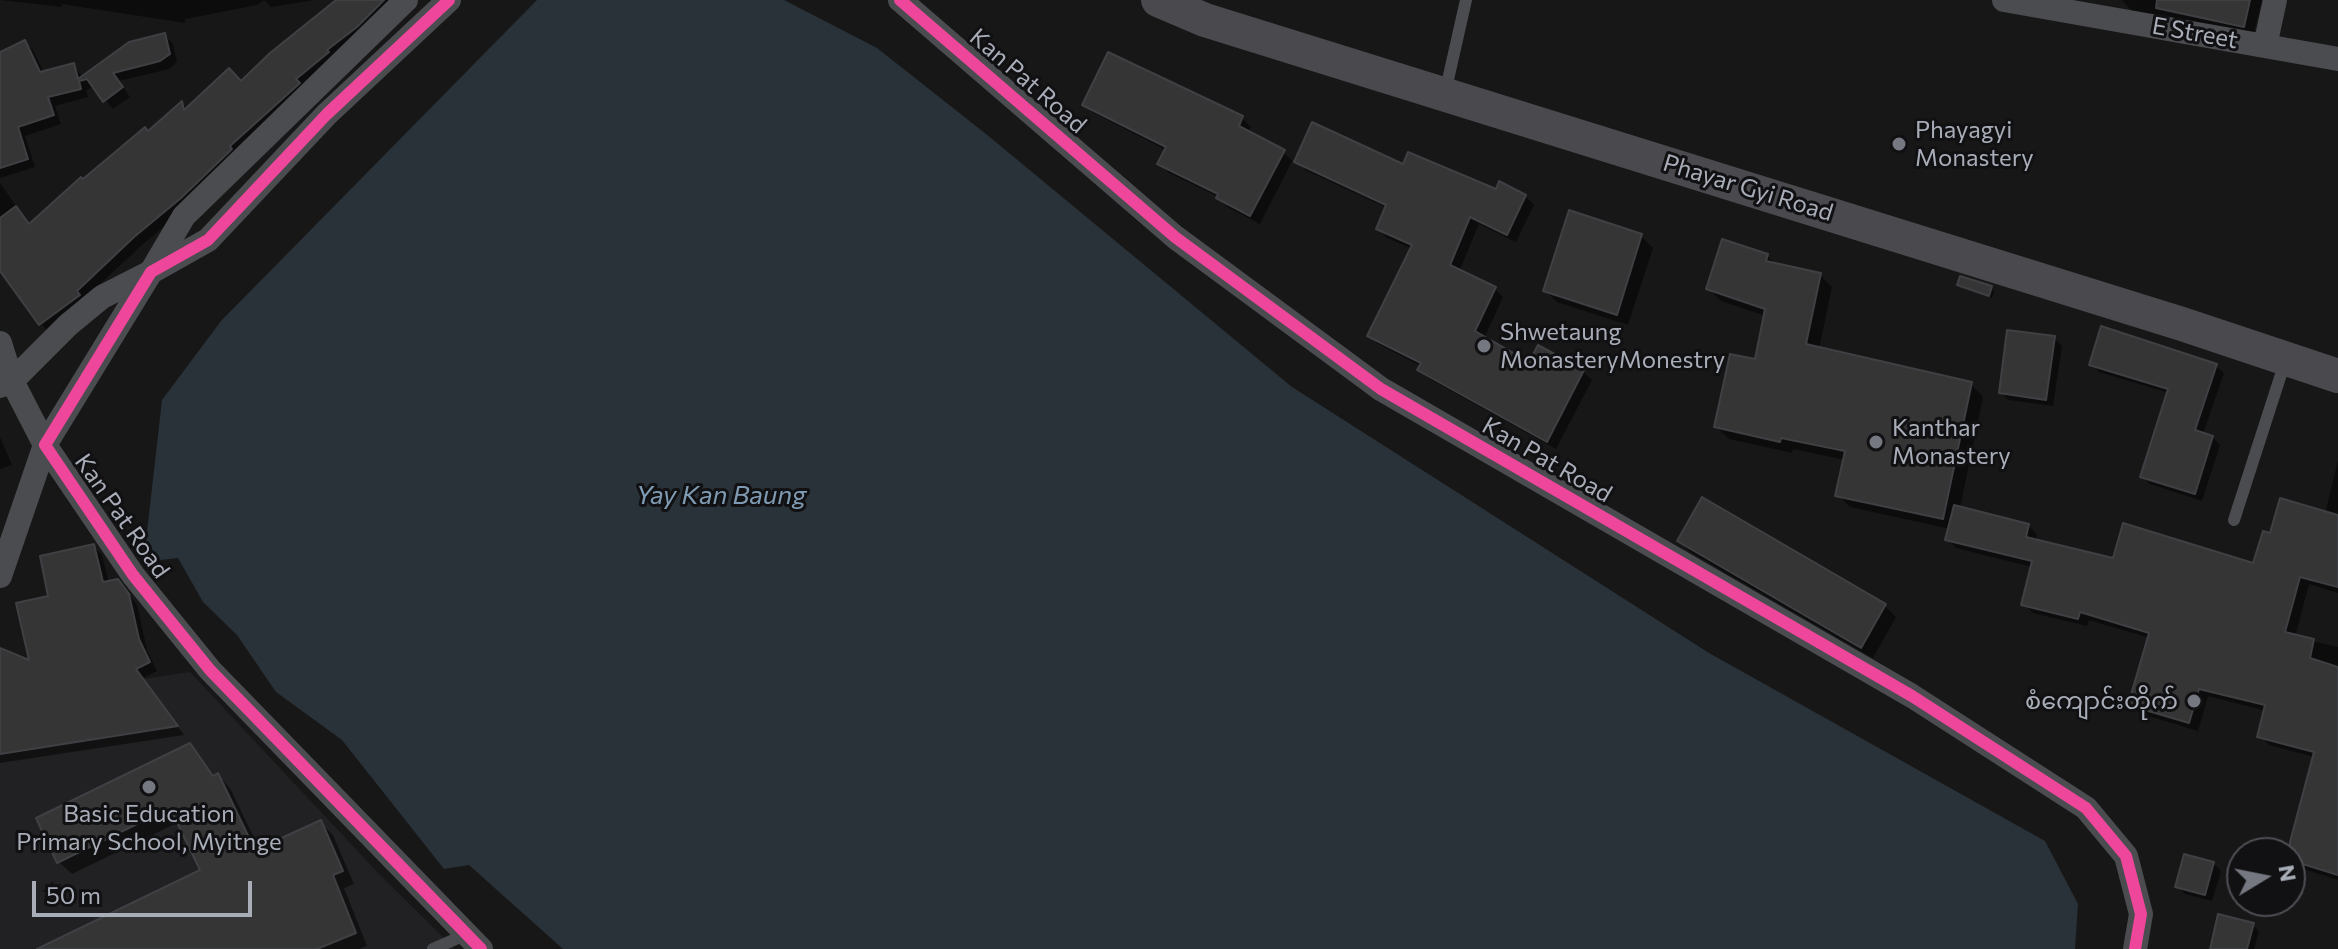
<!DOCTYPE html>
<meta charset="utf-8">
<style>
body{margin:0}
#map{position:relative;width:2338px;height:949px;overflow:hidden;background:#171717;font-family:Commissioner,sans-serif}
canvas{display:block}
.north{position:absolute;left:2226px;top:837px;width:80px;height:80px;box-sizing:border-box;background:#111113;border:2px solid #4d4f55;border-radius:50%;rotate:80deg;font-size:22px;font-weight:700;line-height:32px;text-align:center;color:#a8adb8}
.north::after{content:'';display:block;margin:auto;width:28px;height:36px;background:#757880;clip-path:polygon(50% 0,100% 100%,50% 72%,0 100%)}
.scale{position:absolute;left:32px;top:881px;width:220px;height:36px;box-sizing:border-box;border:4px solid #a8adb8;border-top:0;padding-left:10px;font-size:24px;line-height:28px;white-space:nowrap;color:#a8adb8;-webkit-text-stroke:6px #111113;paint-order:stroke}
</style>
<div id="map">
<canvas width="2338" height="949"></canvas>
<div class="north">N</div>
<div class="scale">50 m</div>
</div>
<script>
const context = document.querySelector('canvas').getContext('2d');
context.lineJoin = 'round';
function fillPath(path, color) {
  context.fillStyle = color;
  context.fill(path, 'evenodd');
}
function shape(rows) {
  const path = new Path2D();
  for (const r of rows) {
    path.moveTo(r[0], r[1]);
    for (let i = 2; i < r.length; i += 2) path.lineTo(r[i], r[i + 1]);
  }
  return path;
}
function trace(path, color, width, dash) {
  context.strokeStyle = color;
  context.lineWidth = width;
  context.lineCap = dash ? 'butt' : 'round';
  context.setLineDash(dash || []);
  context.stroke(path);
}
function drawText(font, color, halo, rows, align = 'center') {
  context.font = font + ' Commissioner,"Noto Sans Myanmar",sans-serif';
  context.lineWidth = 6;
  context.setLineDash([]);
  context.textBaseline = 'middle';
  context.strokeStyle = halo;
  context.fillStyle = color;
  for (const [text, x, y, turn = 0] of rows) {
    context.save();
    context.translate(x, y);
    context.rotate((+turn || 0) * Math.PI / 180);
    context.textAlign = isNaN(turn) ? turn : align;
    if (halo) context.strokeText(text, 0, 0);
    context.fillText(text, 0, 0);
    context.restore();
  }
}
const built = shape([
 [190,672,379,874,455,949,0,949,0,700]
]);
const water = shape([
 [537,0,784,0,877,48,986,134,1292,387,1709,653,2045,841,2078,904,2075,949,563,949,469,865,444,869,342,740,276,692,237,635,203,602,178,558,160,560,146,541,162,400,221,321]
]);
const shadow = shape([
 [0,0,315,0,271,7,264,0,257,5,185,19,185,23,62,4,62,7],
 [339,0,402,0,189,206,142,245,48,332,0,267,0,183,30,226,83,182,148,133,182,103,188,109,242,84],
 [2122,0,2262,0,2253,36,2132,11],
 [164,35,173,44,177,62,169,69,119,81,130,97,113,109,95,87,86,90,88,97,55,106,61,124,25,136,35,167,0,178,0,54,25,42,33,50,44,73,73,65,83,78],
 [1084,104,1242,118,1251,127,1248,133,1283,152,1292,161,1260,224,1227,207,1217,196,1169,173,1160,164,1166,150,1094,113],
 [1296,162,1404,166,1497,192,1525,196,1534,205,1516,242,1479,224,1459,272,1494,288,1503,297,1484,339,1530,365,1583,372,1592,380,1556,449,1428,378,1419,370,1421,366,1378,344,1369,336,1413,249,1387,238,1378,229,1387,208,1305,170],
 [1641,236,1653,248,1628,325,1557,302,1546,291],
 [1767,256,1777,266,1820,275,1832,287,1819,349,1971,384,1983,397,1960,508,2028,525,2037,535,2036,541,2114,560,2255,566,2271,536,2325,514,2338,460,2338,593,2309,584,2295,637,2338,647,2338,880,2294,866,2290,862,2290,853,2286,853,2292,833,2295,833,2315,757,2269,745,2260,736,2266,711,2208,696,2198,731,2139,713,2130,704,2150,638,2089,620,2087,626,2033,613,2024,604,2032,567,1956,548,1947,539,1950,529,1850,507,1838,495,1845,460,1793,449,1792,453,1729,439,1717,427,1756,361,1766,316,1721,301,1709,289],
 [1959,284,1991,288,1994,291,1992,298],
 [2054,338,2062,346,2053,406,2009,400,2001,393],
 [2091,364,2216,366,2224,373,2203,434,2212,437,2220,445,2202,501,2150,484,2142,476,2169,393,2099,372],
 [0,437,12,465,0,469],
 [1679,541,1884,605,1896,617,1873,658,1690,552],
 [93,546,102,555,109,583,126,590,137,605,147,650,157,671,143,678,184,735,0,763,0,650,32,663,51,598],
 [190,746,216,777,218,776,230,788,260,850,321,823,333,835,354,884,344,888,367,946,359,949,59,949,203,870,179,822,72,874,59,862],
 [2213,863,2221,871,2212,901,2185,894,2177,886],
 [2253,925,2259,931,2254,949,2215,949]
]);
const building = shape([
 [336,0,384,0,357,27,327,50,329,52,296,79,300,83,230,146,232,149,181,198,134,237,77,291,80,295,39,325,0,271,0,218,16,206,29,224,81,177,83,179,145,127,148,131,182,101,184,110,229,68,241,81,270,53,336,0],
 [2157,0,2250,0,2244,27,2156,8,2157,0],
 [165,33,170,54,160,61,113,73,123,87,103,102,87,79,79,81,81,89,48,97,54,115,18,127,28,159,0,168,0,52,25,40,40,72,74,63,78,79,129,42,165,33],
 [1108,52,1243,116,1239,126,1285,150,1250,216,1216,198,1218,194,1157,164,1166,147,1082,105,1108,52],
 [1312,122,1403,164,1408,152,1496,189,1499,181,1526,195,1507,235,1470,217,1450,265,1496,287,1475,331,1529,362,1538,345,1584,370,1547,442,1417,370,1421,363,1367,336,1412,245,1376,229,1386,205,1294,162,1312,122],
 [1569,210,1642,234,1617,315,1543,291,1569,210],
 [1722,239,1768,254,1766,261,1821,273,1806,344,1972,382,1943,519,1835,496,1845,451,1781,438,1780,442,1714,427,1730,354,1755,359,1765,309,1706,289,1722,239],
 [1960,276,1992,286,1989,296,1957,285,1960,276],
 [2101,326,2217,364,2195,430,2213,436,2195,494,2140,477,2168,389,2089,365,2101,326],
 [2007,330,2055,336,2046,400,1999,393,2007,330],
 [1702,497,1886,604,1861,648,1677,541,1702,497],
 [2280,498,2338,515,2338,587,2300,577,2285,632,2314,639,2310,658,2338,667,2338,875,2290,860,2290,842,2314,752,2257,737,2265,705,2199,689,2189,723,2128,705,2149,633,2080,612,2078,619,2021,605,2032,561,1945,540,1954,505,2029,524,2026,537,2113,558,2123,523,2253,563,2263,531,2270,533,2280,498],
 [94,544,103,582,118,579,129,594,139,639,150,662,136,669,178,726,0,754,0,648,29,660,16,603,48,596,40,556,94,544],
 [190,743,213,776,218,773,255,850,321,820,343,871,333,875,356,933,317,949,37,949,200,870,170,808,57,863,36,818,190,743],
 [2184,854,2214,862,2205,895,2175,887,2184,854],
 [2218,914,2254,923,2247,949,2210,949,2218,914]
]);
const lane = shape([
 [1445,93,1466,0],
 [2234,520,2285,362],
 [433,949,467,934]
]);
const street = shape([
 [449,0,327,114,208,240,151,272,45,445,133,575,210,670,481,949],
 [900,0,1175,237,1381,389,1912,696,2086,808,2126,856,2141,914,2135,949],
 [2004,0,2338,59],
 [2265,46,2275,0],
 [0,343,12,381,45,445,0,576],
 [0,386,12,381,68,325,102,297,151,272,184,216,406,0]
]);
const secondary = shape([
 [1158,0,1205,20,2182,324,2338,376]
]);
const cycleway = shape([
 [449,0,327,114,208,240,151,272,45,445,133,575,210,670,481,949],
 [900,0,1175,237,1381,389,1912,696,2086,808,2126,856,2141,914,2135,949]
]);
const markers = [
 [1899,144,8,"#757880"],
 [1484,346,8,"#757880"],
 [1876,442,8,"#757880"],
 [2194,701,8,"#757880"],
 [149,787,8,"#757880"]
];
const streetNames = [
 ["E Street",2195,33,10],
 ["Kan Pat Road",1028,81,41],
 ["Phayar Gyi Road",1748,188,17],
 ["Kan Pat Road",1547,460,30],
 ["Kan Pat Road",122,516,55]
];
const poiNames = [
 ["Phayagyi",1915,130],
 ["Monastery",1915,158],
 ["Shwetaung",1500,332],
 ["MonasteryMonestry",1500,360],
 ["Kanthar",1892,428],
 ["Monastery",1892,456],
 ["စံကျောင်းတိုက်",2178,701,"right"],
 ["Basic Education",149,814,"center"],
 ["Primary School, Myitnge",149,842,"center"]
];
const waterNames = [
 ["Yay Kan Baung",721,495]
];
fillPath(built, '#212123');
fillPath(water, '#2a3239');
fillPath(shadow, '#0007');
fillPath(building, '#353536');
trace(building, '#3f4043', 2);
trace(lane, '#4b4c50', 12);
trace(street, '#4b4c50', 24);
trace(secondary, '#4a4a4e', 34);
trace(cycleway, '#ed469a', 12);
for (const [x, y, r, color] of markers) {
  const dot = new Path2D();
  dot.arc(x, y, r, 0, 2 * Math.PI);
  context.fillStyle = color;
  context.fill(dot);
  trace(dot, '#111113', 3);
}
drawText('24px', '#a8adb8', '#111113', streetNames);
drawText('24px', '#a8adb8', '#111113', poiNames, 'left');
drawText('italic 26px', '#7f9bb3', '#111113', waterNames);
</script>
